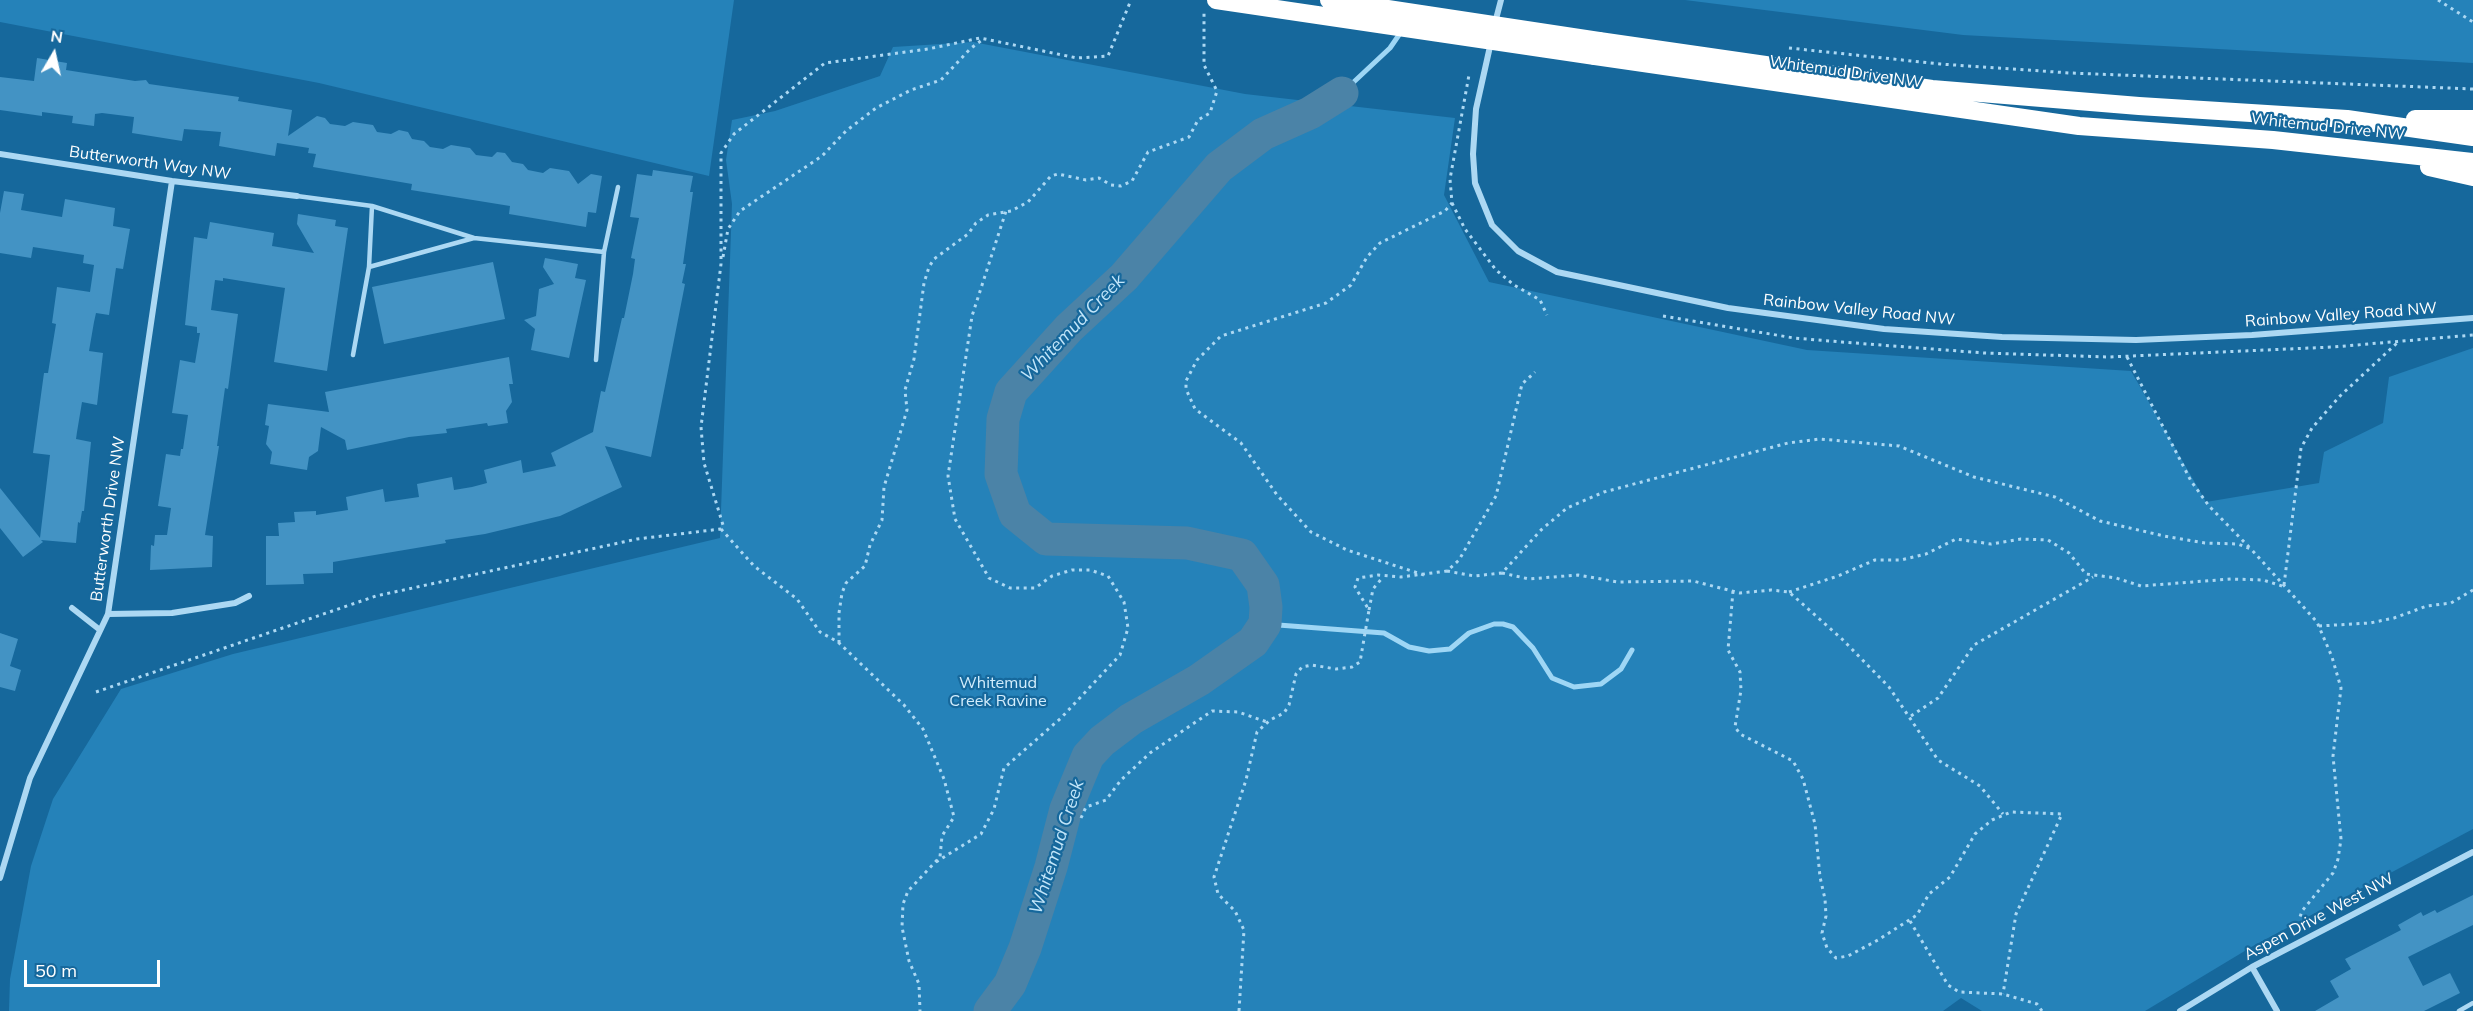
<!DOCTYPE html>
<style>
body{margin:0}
#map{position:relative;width:2473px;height:1011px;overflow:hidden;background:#16689c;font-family:Mulish,sans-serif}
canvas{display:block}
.north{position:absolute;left:24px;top:24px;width:60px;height:60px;-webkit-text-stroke:4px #16689c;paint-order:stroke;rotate:9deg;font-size:16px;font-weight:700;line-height:24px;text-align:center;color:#fff}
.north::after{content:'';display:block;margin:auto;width:21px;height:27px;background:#fff;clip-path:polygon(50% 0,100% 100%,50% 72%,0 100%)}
.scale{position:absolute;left:24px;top:960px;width:136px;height:27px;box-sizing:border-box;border:3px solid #fff;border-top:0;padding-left:8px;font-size:18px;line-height:21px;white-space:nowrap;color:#fff;-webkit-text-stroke:4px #16689c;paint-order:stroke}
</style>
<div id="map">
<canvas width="2473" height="1011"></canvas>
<div class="north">N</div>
<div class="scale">50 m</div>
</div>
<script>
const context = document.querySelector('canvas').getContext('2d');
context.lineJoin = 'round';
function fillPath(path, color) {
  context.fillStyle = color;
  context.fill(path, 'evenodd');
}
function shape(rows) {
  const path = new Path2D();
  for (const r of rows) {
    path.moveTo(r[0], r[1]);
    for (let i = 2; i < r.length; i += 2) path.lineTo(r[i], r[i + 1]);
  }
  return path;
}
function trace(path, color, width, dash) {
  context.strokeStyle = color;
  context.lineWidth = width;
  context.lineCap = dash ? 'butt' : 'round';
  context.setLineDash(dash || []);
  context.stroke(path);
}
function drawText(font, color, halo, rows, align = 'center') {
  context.font = font + ' Mulish,sans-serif';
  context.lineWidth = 4.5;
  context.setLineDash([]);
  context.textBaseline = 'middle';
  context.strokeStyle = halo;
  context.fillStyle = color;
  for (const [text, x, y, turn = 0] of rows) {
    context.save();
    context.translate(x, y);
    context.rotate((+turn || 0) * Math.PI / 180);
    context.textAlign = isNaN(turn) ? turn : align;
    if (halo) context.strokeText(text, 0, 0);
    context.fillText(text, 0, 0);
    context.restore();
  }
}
const green = shape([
 [0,0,734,0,709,176,319,83,0,22],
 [1685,0,2473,0,2473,63,1963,35],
 [973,42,1245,94,1455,118,1444,195,1489,282,1807,350,2131,371,2206,502,2319,483,2324,452,2383,423,2389,377,2473,348,2473,829,2253,946,2145,1011,1982,1011,1961,998,1943,1011,9,1011,10,979,31,866,53,799,121,689,233,654,720,538,732,204,726,160,732,120,775,111,880,76,893,47]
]);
const stream = shape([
 [1342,93,1390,48,1401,32],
 [1265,624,1384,633,1409,647,1429,651,1450,649,1469,633,1494,624,1503,624,1513,627,1533,648,1552,678,1574,687,1601,684,1621,669,1632,650]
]);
const river = shape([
 [990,1011,1010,984,1025,948,1051,867,1066,809,1088,756,1102,741,1131,719,1199,680,1253,642,1265,624,1266,607,1263,585,1242,555,1187,543,1046,539,1015,514,1001,474,1003,419,1011,392,1069,328,1124,277,1219,167,1263,134,1310,113,1342,93]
]);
const building = shape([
 [37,58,67,63,66,70,135,81,146,80,149,84,239,97,238,101,292,110,288,136,317,116,325,118,330,124,345,126,353,122,373,125,377,132,391,134,399,130,408,132,412,139,424,141,430,147,443,149,451,145,470,148,476,155,492,157,497,152,505,153,512,162,523,164,528,170,543,173,550,168,569,171,578,184,591,174,602,176,596,213,588,212,586,227,509,214,510,206,411,190,412,184,313,167,316,154,308,153,309,148,277,143,275,156,219,146,221,132,184,129,182,141,132,133,134,117,102,113,95,114,94,126,72,123,73,116,42,112,42,116,0,110,0,77,34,81],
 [653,170,693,176,690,192,693,192,683,264,686,264,682,283,685,284,651,457,605,446,622,487,560,516,485,534,445,540,446,543,333,562,333,573,303,574,304,584,266,585,266,536,279,536,278,523,295,522,294,512,316,511,316,515,348,510,346,497,383,489,385,502,419,497,417,484,452,477,454,490,472,487,487,483,484,470,521,460,523,473,556,466,551,453,593,432,601,391,605,392,622,318,624,318,633,274,635,259,631,258,639,218,630,217,637,174,652,176],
 [4,191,24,194,21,210,62,217,65,199,115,208,113,226,130,229,123,269,116,268,109,315,96,313,94,322,89,351,103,353,97,405,82,402,77,432,76,439,91,442,84,511,82,511,80,523,78,522,76,543,41,540,43,542,23,557,0,528,0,488,40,538,50,455,33,453,44,373,48,373,56,324,52,323,57,287,90,292,94,265,83,263,84,255,33,247,31,258,0,253,0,213],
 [298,214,336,220,335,226,348,228,327,371,274,362,285,288,223,278,223,281,215,280,211,310,238,314,228,389,225,388,217,446,219,446,205,535,213,536,212,567,150,570,151,545,154,546,155,535,167,535,171,508,158,506,166,454,180,456,181,449,183,449,188,415,172,413,180,360,195,363,200,333,197,333,197,327,185,325,194,237,207,239,210,222,274,233,272,246,314,253,297,224],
 [545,258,578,264,575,278,586,280,569,358,531,350,535,329,524,320,536,316,539,289,554,284,543,267],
 [493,262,505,319,384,344,372,287],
 [509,357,513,384,509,384,512,402,506,411,508,423,488,426,487,423,446,429,447,433,409,437,347,450,345,440,321,427,318,451,309,457,307,470,270,464,272,452,266,444,269,426,265,425,268,404,329,412,325,392],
 [0,633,18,639,10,666,21,670,15,691,0,687],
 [2473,895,2473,925,2408,957,2423,986,2450,973,2460,993,2424,1011,2315,1011,2339,997,2330,981,2351,969,2345,959,2401,930,2398,925,2421,912,2423,916,2435,910,2437,913]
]);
const path = shape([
 [2438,0,2473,22],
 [1789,48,1940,64,2070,73,2473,89],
 [1452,203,1465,229,1496,270,1514,285,1540,300,1547,315],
 [723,257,728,229,740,211,822,156,846,131,876,108,911,90,941,80,970,49,982,40],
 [1663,316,1794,338,1842,342,1984,353,2109,357,2333,347,2473,335],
 [2127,357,2191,481,2209,506,2250,548],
 [721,529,754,566,797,599,820,632,838,642,904,705,923,729,944,779,954,817,942,836,940,857,908,891,903,904,902,927,909,961,919,984,920,1011],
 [1447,571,1474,576,1502,573,1541,530,1567,508,1604,492,1788,443,1820,439,1899,446,1974,477,2055,497,2100,521,2164,536,2205,543,2238,544,2251,549,2317,622,2332,657,2341,688,2333,756,2341,839,2338,859,2333,873,2302,911,2300,917,2305,928],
 [1502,573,1529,579,1578,575,1618,582,1693,581,1740,593,1771,590,1789,592,1842,639,1889,687,1938,760,1980,786,2003,814],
 [1424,575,1347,550,1311,532,1277,495,1241,443,1195,409,1186,389,1186,381,1197,360,1221,336,1326,303,1351,285,1367,257,1380,243,1445,211,1452,203,1450,179,1469,75],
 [2284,585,2301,448,2312,428,2340,396,2397,343],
 [1733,591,1728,650,1740,672,1741,690,1735,727,1740,734,1793,761,1803,779,1815,824,1820,877,1825,899,1826,916,1822,933,1827,948,1836,958,1848,956,1878,940,1917,915,1929,894,1950,877,1975,834,1992,820,2011,812,2062,814,2016,914,2003,994],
 [1789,592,1838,576,1875,560,1901,560,1926,554,1956,539,1991,544,2021,539,2048,540,2069,553,2086,574,2116,578,2141,586,2231,579,2263,580,2282,586],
 [1369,610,1373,589,1383,577],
 [2319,626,2370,623,2394,618,2427,606,2451,603,2473,590],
 [839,643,839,613,842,593,846,583,865,566,870,545,882,520,884,487,907,410,905,390,914,359,924,283,929,267,934,259,968,234,976,223,988,215,1011,211,1028,202,1051,176,1058,174,1086,180,1099,178,1111,185,1121,186,1132,181,1148,152,1189,137,1198,120,1210,113,1217,91,1204,65,1204,12],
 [96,692,376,596,637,539,721,529,723,525,704,463,701,427,721,264,721,153,734,134,825,63,928,49,980,38,1077,58,1108,56,1131,0],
 [1911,716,1938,698,1974,645,2093,577],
 [1081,818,1086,807,1106,800,1121,780,1150,753,1212,711,1238,712,1267,722],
 [936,862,981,834,994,809,1004,768,1061,718,1120,655,1128,628,1124,602,1108,576,1090,570,1072,570,1052,576,1035,588,1010,588,989,578,955,519,948,476,972,316,1006,211],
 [1910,921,1948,985,1959,992,2003,994,2037,1004,2042,1011],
 [1239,1011,1244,930,1235,911,1218,894,1214,877,1246,780,1257,732,1270,720,1284,713,1289,705,1296,674,1302,667,1312,665,1336,669,1352,667,1360,662,1369,610,1355,587,1358,578,1378,575,1401,577,1447,571,1459,560,1496,496,1522,384,1535,372]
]);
const lane = shape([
 [297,196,372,206,474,238,604,252],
 [369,267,474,238],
 [353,355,369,267,372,206],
 [596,360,604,252,618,187],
 [2459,1011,2473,1003]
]);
const street = shape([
 [1495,23,1501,0],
 [1491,42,1476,109,1473,154,1475,183,1492,225,1518,251,1557,272,1728,308,1884,329,2002,337,2136,340,2252,335,2473,318],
 [0,154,172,181,297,196],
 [72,608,100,630],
 [108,614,172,613,235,603,249,596],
 [0,878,30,778,108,614,172,181],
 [2252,967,2277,1011],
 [2180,1011,2252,967,2473,852]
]);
const highway = shape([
 [1599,41,1932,89,2139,106,2347,119,2473,137],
 [1595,56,2079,126,2273,140,2473,162],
 [2415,119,2473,119],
 [2429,167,2473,177]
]);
const highwayBridge = shape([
 [1216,0,1595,56],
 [1329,0,1599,41]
]);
const streetNames = [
 ["Whitemud Drive NW",1846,72,8],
 ["Whitemud Drive NW",2328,127,6],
 ["Butterworth Way NW",150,163,8],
 ["Rainbow Valley Road NW",1859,310,6],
 ["Rainbow Valley Road NW",2341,315,-4],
 ["Butterworth Drive NW",108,519,-82],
 ["Aspen Drive West NW",2319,917,-28]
];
const parkNames = [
 ["Whitemud",998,683],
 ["Creek Ravine",998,701]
];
const waterNames = [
 ["Whitemud Creek",1073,328,-46],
 ["Whitemud Creek",1057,847,-72]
];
fillPath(green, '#2582b9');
trace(stream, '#9ed6f5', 5);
trace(river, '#4b83a7', 33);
fillPath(building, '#4393c4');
trace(path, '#acd8f3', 3, [3, 4.5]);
trace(lane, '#acd8f3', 4.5);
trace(street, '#acd8f3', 6);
trace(highway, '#fff', 18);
trace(highwayBridge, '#fff', 18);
drawText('16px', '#fff', '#16689c', streetNames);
drawText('16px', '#d4eefd', '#16689c', parkNames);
drawText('italic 18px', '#c3e6fa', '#16689c', waterNames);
</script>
